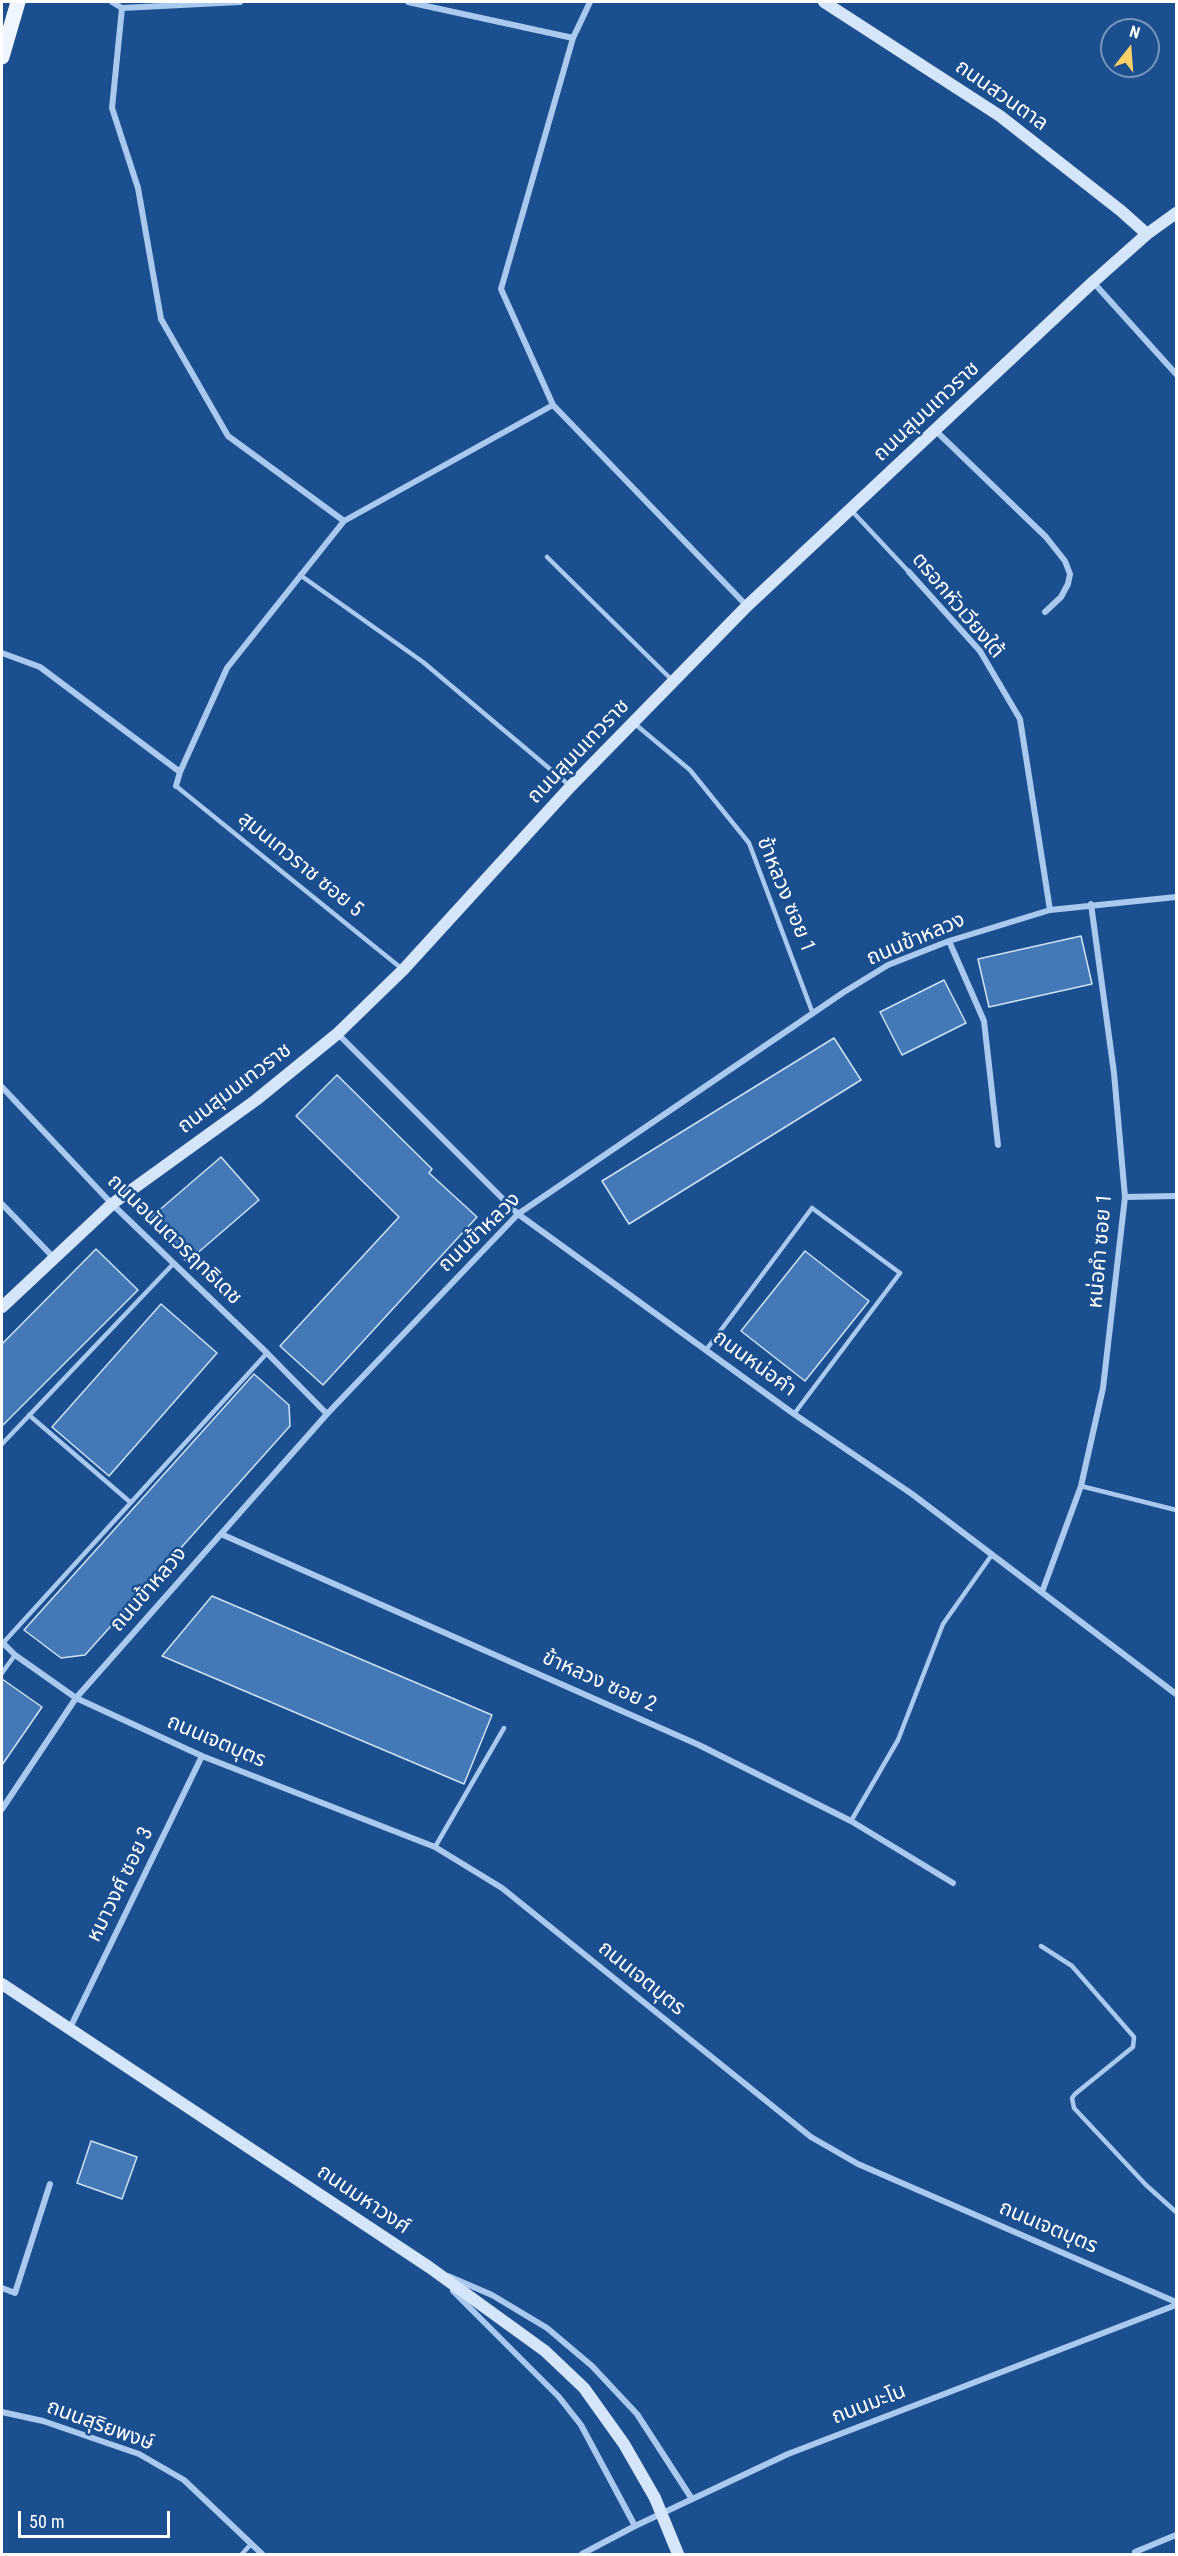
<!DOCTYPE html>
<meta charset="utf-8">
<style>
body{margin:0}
#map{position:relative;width:1178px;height:2556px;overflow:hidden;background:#1b4f8f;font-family:"Roboto Condensed",sans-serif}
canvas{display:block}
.frame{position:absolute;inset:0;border:3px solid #fff;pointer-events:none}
.north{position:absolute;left:1100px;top:18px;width:60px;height:60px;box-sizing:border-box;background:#1b4f8f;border:2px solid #7695bc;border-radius:50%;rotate:17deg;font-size:16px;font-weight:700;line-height:24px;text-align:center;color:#fff}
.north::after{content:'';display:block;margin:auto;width:21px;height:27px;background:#ffd166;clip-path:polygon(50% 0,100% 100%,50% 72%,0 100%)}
.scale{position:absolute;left:18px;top:2511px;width:152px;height:27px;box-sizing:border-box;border:3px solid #fff;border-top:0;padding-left:8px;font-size:18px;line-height:21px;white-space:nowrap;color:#fff;-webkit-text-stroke:4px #1b4f8f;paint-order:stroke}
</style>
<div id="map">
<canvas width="1178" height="2556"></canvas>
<div class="frame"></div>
<div class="north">N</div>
<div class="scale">50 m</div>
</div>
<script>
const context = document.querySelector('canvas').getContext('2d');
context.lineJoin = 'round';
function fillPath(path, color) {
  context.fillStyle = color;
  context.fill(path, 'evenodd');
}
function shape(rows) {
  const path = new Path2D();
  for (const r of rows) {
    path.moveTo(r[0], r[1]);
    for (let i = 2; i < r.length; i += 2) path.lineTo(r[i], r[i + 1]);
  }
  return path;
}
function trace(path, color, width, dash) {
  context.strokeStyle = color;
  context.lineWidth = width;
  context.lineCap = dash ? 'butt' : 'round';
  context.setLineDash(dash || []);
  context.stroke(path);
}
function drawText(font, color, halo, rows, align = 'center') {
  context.font = font + ' "Roboto Condensed","Noto Sans Thai",sans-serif';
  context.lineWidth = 5;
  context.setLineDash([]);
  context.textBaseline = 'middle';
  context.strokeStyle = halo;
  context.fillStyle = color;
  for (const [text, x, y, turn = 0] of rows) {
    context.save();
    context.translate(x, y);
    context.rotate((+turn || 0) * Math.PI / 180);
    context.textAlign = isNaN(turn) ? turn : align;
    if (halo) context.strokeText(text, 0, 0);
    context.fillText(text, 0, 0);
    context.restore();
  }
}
const building = shape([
 [1081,936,1092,984,989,1007,978,959,1081,936],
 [944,980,966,1023,902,1055,880,1012,944,980],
 [834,1038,861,1080,629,1224,602,1181,834,1038],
 [337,1075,432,1169,429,1173,477,1217,323,1385,280,1346,399,1217,296,1116,337,1075],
 [221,1157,259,1200,187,1262,149,1219,221,1157],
 [96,1249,138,1290,2,1426,2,1344,96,1249],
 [805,1251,869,1301,805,1381,741,1331,805,1251],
 [161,1304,217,1353,109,1476,52,1427,161,1304],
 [254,1374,289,1405,290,1426,85,1655,61,1658,24,1630,254,1374],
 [212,1596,492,1715,464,1784,162,1656,212,1596],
 [2,1679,42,1707,2,1765,2,1679],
 [91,2141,137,2157,122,2199,77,2183,91,2141]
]);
const lane = shape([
 [851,510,909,572],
 [547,557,673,681],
 [300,575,423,662,569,785],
 [635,724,690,770,749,843,813,1014],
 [176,786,401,968],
 [706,1350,812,1208,900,1273,794,1414],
 [29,1415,130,1502],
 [2,1444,174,1263],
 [1081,1486,1176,1510],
 [3,1643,267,1353],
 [2,1673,15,1655],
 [851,1821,898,1740,943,1624,991,1556],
 [435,1847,504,1728],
 [1041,1946,1072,1966,1134,2037,1133,2047,1075,2094,1072,2098,1074,2108,1146,2185,1176,2212],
 [242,2554,251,2544]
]);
const street = shape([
 [112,2,122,8,112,108,138,188,161,319,228,436,344,521],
 [408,2,573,38],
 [122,8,240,2],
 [1093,282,1176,374],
 [553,405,747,606],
 [936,431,1046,537,1065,561,1070,574,1068,584,1061,597,1045,612],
 [909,572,980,651,1020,719,1050,910],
 [2,653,40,667,180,772],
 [176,786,180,772,227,668,344,521,553,405,501,289,573,38,590,2],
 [949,941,984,1021,998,1145],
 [338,1034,518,1214,794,1414,912,1494,1176,1694],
 [2,1087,112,1204,267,1353,327,1414],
 [1125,1197,1176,1196],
 [2,1204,53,1257],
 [221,1534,699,1745,851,1821,953,1883],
 [1042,1592,1081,1486,1103,1388,1125,1197,1114,1073,1091,904],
 [2,1642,15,1655,76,1698,202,1756,435,1847,502,1888,811,2137,858,2164,1176,2302],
 [2,1809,76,1698,327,1414,518,1214,844,992,888,965,949,941,1050,910,1176,897],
 [70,2028,202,1756],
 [448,2276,492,2295,547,2328,592,2366,637,2414,692,2499],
 [2,2288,15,2293,50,2184],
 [453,2291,559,2397,581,2425,635,2526],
 [2,2412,43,2421,139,2454,184,2480,262,2554],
 [1135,2552,1176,2535],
 [582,2554,635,2526,788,2454,1176,2305]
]);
const secondary = shape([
 [824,2,1000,116,1120,210,1147,234],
 [2,1307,112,1204,256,1100,337,1034,403,970,571,786,747,606,1093,282,1147,234,1176,213],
 [2,1984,429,2267,545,2351,584,2388,624,2444,655,2498]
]);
const primary = shape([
 [2,57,18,2]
]);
const secondaryBridge = shape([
 [655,2498,678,2554]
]);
const streetNames = [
 ["ถนนสวนตาล",1001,96,35],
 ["ถนนสุมนเทวราช",927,412,-43],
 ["ตรอกหัวเวียงใต้",957,606,50],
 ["ถนนสุมนเทวราช",579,752,-46],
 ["สุมนเทวราช ซอย 5",300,865,39],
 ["ข้าหลวง ซอย 1",785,895,68],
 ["ถนนข้าหลวง",916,940,-23],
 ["ถนนสุมนเทวราช",235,1089,-37],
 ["ถนนข้าหลวง",480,1233,-44],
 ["ถนนอนันตวรฤทธิเดช",174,1240,44],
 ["หน่อคำ ซอย 1",1101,1251,-85],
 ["ถนนหน่อคำ",754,1364,36],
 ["ถนนข้าหลวง",149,1590,-49],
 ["ข้าหลวง ซอย 2",599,1682,24],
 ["ถนนเจตบุตร",216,1742,23],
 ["หมาวงศ์ ซอย 3",121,1885,-64],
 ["ถนนเจตบุตร",641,1979,39],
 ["ถนนมหาวงศ์",363,2200,34],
 ["ถนนเจตบุตร",1048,2228,23],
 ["ถนนมะโน",869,2405,-21],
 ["ถนนสุริยพงษ์",100,2426,20]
];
fillPath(building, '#4478b7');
trace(building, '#cfe3fa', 1.5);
trace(lane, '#a9c9ee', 4.5);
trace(street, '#a9c9ee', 6);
trace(secondary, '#d6e6fa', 12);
trace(primary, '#f0f6ff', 15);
trace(secondaryBridge, '#d6e6fa', 12);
drawText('21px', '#fff', '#1b4f8f', streetNames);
</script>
